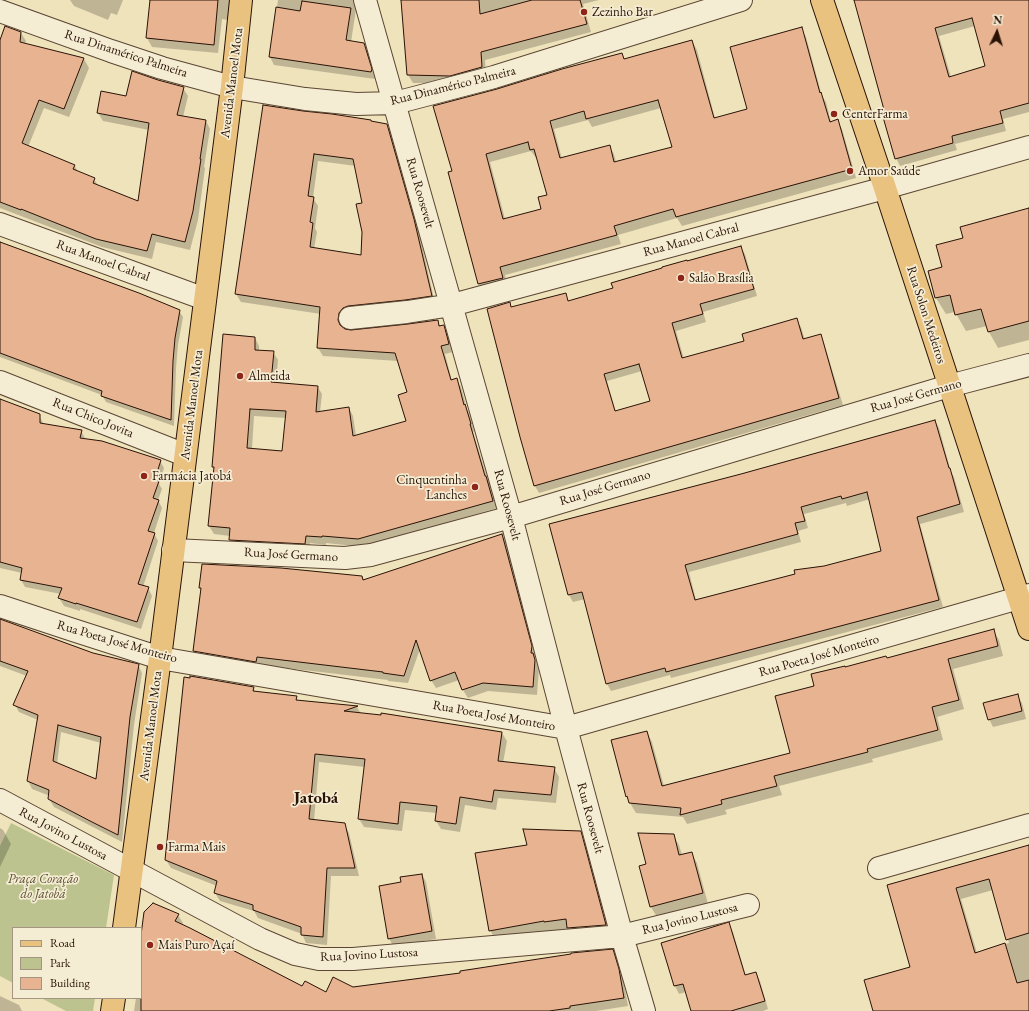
<!DOCTYPE html>
<meta charset="utf-8">
<style>
body{margin:0}
#map{position:relative;width:1029px;height:1011px;overflow:hidden;background:#efe3bb;font-family:"EB Garamond",serif}
canvas{display:block}
.legend{position:absolute;left:12px;top:927px;width:130px;height:72px;box-sizing:border-box;background:#f5edd3;border:1px solid #a39581;margin:0;padding:5px 7px;list-style:none;font-size:12px;color:#291206}
.legend li{display:flex;align-items:center;gap:8px;height:20px}
.legend b{width:20px;border:1px solid #a39581}
.north{position:absolute;left:977px;top:12px;width:40px;height:40px;-webkit-text-stroke:3px #f5edd3;paint-order:stroke;rotate:4deg;font-size:11px;font-weight:700;line-height:16px;text-align:center;color:#291206}
.north::after{content:'';display:block;margin:auto;width:14px;height:18px;background:#291206;clip-path:polygon(50% 0,100% 100%,50% 72%,0 100%)}
</style>
<div id="map">
<canvas width="1029" height="1011"></canvas>
<ul class="legend">
<li><b style="height:5px;background:#e8c27e"></b>Road</li>
<li><b style="height:11px;background:#bcc38e"></b>Park</li>
<li><b style="height:11px;background:#e8b391"></b>Building</li>
</ul>
<div class="north">N</div>
</div>
<script>
const context = document.querySelector('canvas').getContext('2d');
context.lineJoin = 'round';
function fillPath(path, color) {
  context.fillStyle = color;
  context.fill(path, 'evenodd');
}
function shape(rows) {
  const path = new Path2D();
  for (const r of rows) {
    path.moveTo(r[0], r[1]);
    for (let i = 2; i < r.length; i += 2) path.lineTo(r[i], r[i + 1]);
  }
  return path;
}
function trace(path, color, width, dash) {
  context.strokeStyle = color;
  context.lineWidth = width;
  context.lineCap = dash ? 'butt' : 'round';
  context.setLineDash(dash || []);
  context.stroke(path);
}
function drawText(font, color, halo, rows, align = 'center') {
  context.font = font + ' "EB Garamond",serif';
  context.lineWidth = 3.5;
  context.setLineDash([]);
  context.textBaseline = 'middle';
  context.strokeStyle = halo;
  context.fillStyle = color;
  for (const [text, x, y, turn = 0] of rows) {
    context.save();
    context.translate(x, y);
    context.rotate((+turn || 0) * Math.PI / 180);
    context.textAlign = isNaN(turn) ? turn : align;
    if (halo) context.strokeText(text, 0, 0);
    context.fillText(text, 0, 0);
    context.restore();
  }
}
const green = shape([
 [11,823,114,875,106,928,13,928,13,983,0,976,0,846],
 [41,998,95,998,93,1011,66,1011]
]);
const shadow = shape([
 [70,0,123,0,117,15,111,13,108,20,74,6],
 [151,0,229,0,230,2,228,20,222,19,218,53,152,47,147,38],
 [278,0,356,0,357,3,351,42,363,44,368,52,375,79,274,65,270,57],
 [402,0,599,0,583,4,591,32,485,60,486,75,455,83,413,83,408,75],
 [855,0,1029,0,1029,112,1003,119,1006,131,955,144,957,150,900,166,896,158,887,117],
 [975,26,986,67,951,77,939,36],
 [801,28,806,37,822,96,826,102,831,122,837,121,842,129,856,178,682,226,677,218,618,235,621,244,505,275,508,287,484,292,479,284,449,173,453,172,497,90,621,54,625,60,692,41,697,50,715,118,748,109],
 [661,108,673,148,616,162,614,154,609,146,562,159,554,129,588,120,592,127],
 [531,151,536,158,537,158,549,195,543,209,505,219,490,162],
 [21,33,26,41,25,44,84,59,89,68,69,117,44,108,28,147,74,165,79,173,94,179,99,187,139,202,149,130,103,121,98,113,126,97,183,88,188,96,183,117,206,121,210,129,204,167,205,168,198,220,190,250,156,242,152,259,102,247,0,208,0,42],
 [264,106,386,125,391,132,418,228,435,303,343,321,342,328,351,331,437,321,441,327,443,326,448,334,453,352,445,354,452,381,456,379,461,387,467,409,469,413,474,431,473,432,488,480,490,484,497,508,363,547,326,543,326,545,310,543,309,551,234,548,230,540,230,536,214,534,209,526,215,470,213,466,255,338,259,346,259,351,273,352,278,360,276,383,317,386,322,394,320,412,349,408,353,416,356,436,407,421,408,393,398,361,323,356,318,348,321,314,241,302,236,294],
 [318,161,356,166,363,203,362,256,314,249,317,232,315,228,318,206,313,198],
 [254,416,286,418,283,452,252,449],
 [1029,209,1029,340,998,348,989,332,987,326,966,331,955,312,946,314,936,298,929,271,943,267,965,238],
 [0,243,179,311,183,317,178,345,176,368,174,426,106,402,102,395,0,357],
 [740,247,745,254,757,296,703,312,706,322,676,331,684,359,745,342,796,320,801,327,805,340,820,335,824,343,843,405,539,493,535,486,521,437,509,304,512,308,565,295,569,302,614,289],
 [642,371,651,402,616,412,607,381],
 [0,400,39,415,43,423,43,425,81,431,85,438,85,439,160,461,164,468,159,484,162,489,158,500,162,508,154,533,158,541,143,587,148,588,152,596,141,629,80,609,80,611,64,606,59,598,61,594,25,587,21,580,22,573,0,568],
 [935,421,939,428,951,472,954,477,964,512,920,524,943,607,671,678,670,675,611,691,607,684,585,599,573,602,569,595,550,524,741,475],
 [870,499,883,552,696,600,689,572,801,542,798,531,808,528,804,514,846,503,847,506],
 [502,535,507,543,536,655,535,658,539,668,537,695,488,691,468,698,463,690,459,680,436,688,431,680,420,649,408,683,388,681,388,680,261,665,199,659,194,651,202,590,200,588,362,577,364,581],
 [0,621,93,654,138,665,142,673,134,725,122,842,54,807,49,799,50,796,32,789,28,781,38,720,19,712,15,705,27,676,0,666],
 [61,732,101,743,97,780,57,764],
 [993,630,999,640,1003,656,953,669,964,709,937,717,943,740,872,759,873,762,779,786,782,795,725,810,727,814,687,824,683,817,636,813,630,803,647,732,652,742,664,786,791,753,815,686,845,668,886,659],
 [253,688,256,693,296,697,298,701,357,707,361,714,502,733,507,741,503,763,554,768,559,777,556,803,498,798,496,810,465,805,460,832,441,829,436,821,437,813,405,810,402,831,364,827,359,819,365,767,319,762,314,821,344,824,349,833,359,876,331,876,327,945,306,943,302,934,258,918,254,911,220,901,215,893,217,886,171,868,166,860],
 [1017,695,1022,703,1026,719,993,727,989,719],
 [0,828,3,830,11,844,0,867],
 [580,832,586,843,611,935,496,941,490,930,528,846],
 [673,835,679,845,682,855,691,853,697,863,708,904,657,917,651,907,640,866,647,865],
 [1029,846,1029,1011,874,1011,911,968,888,885],
 [993,890,1009,943,977,953,961,899],
 [422,875,426,882,436,939,393,946,389,938],
 [178,915,183,923,182,925,303,987,326,993,353,988,461,974,612,950,617,959,623,978,628,1006,596,1011,134,1011,136,998,141,998,141,949],
 [729,924,733,932,746,976,756,973,760,981,768,1009,763,1011,692,1011,686,992,679,994,675,986,663,943],
 [0,996,19,1005,22,1011,0,1011]
]);
const building = shape([
 [150,0,218,0,214,45,146,38,150,0],
 [401,0,479,0,480,14,532,0,580,0,587,24,481,52,482,67,450,76,407,75,401,0],
 [854,0,1029,0,1029,103,1000,111,1003,123,952,136,953,143,895,159,883,117,886,117,854,0],
 [972,18,985,66,949,77,935,28,972,18],
 [302,1,351,8,346,40,364,43,372,69,371,72,269,57,276,7,300,11,302,1],
 [5,26,21,32,20,42,84,58,64,109,39,100,22,143,75,165,73,169,95,178,93,183,138,201,149,123,97,113,101,91,126,96,132,71,158,80,184,87,177,115,206,120,200,159,201,159,193,211,185,242,152,234,147,251,96,239,21,209,21,210,0,202,0,40,5,26],
 [802,27,820,93,821,92,830,122,838,119,852,169,676,217,673,209,614,226,617,235,500,267,503,278,478,284,448,172,452,171,433,106,497,89,562,69,622,53,624,59,692,40,714,118,747,109,730,47,802,27],
 [658,100,672,147,614,162,610,145,560,158,550,121,584,111,586,119,658,100],
 [528,142,530,150,534,149,547,195,538,197,541,209,503,219,486,154,528,142],
 [263,105,303,111,332,114,371,120,371,121,387,124,414,219,432,296,405,300,348,306,343,308,339,313,338,320,340,325,345,329,351,330,408,324,438,320,439,326,444,325,449,344,441,346,451,380,457,378,464,405,465,404,471,424,470,424,485,476,486,476,493,501,358,539,322,536,322,537,306,536,305,544,229,540,230,528,208,526,214,467,212,467,223,334,255,337,255,350,274,351,271,382,318,386,316,412,349,407,353,436,406,421,398,395,407,392,395,353,317,348,320,307,235,294,263,105],
 [314,154,353,159,362,203,356,204,362,232,361,255,310,247,313,223,310,222,314,197,308,196,314,154],
 [250,409,286,411,282,451,247,448,250,409],
 [1029,208,1029,321,988,332,981,309,955,315,950,295,935,298,928,271,942,267,936,245,963,238,960,227,1029,208],
 [0,242,139,293,180,310,175,338,173,361,171,420,101,396,102,391,0,353,0,242],
 [741,246,754,289,700,304,703,314,672,323,682,358,744,341,742,334,797,318,803,339,821,334,839,398,534,486,520,437,487,309,510,302,511,307,566,293,568,301,613,288,611,283,662,268,662,267,687,260,687,261,741,246],
 [639,364,650,401,615,411,604,374,639,364],
 [0,399,40,414,40,423,82,430,80,438,102,441,161,460,155,479,159,481,153,498,159,500,148,531,155,533,138,584,149,587,137,622,76,603,76,604,58,598,62,588,20,580,22,568,0,562,0,399],
 [935,420,949,468,950,468,960,504,917,517,939,600,666,672,665,668,606,684,582,592,568,595,549,524,741,474,935,420],
 [867,492,881,551,824,566,794,570,795,574,695,600,685,565,798,534,795,523,805,521,801,507,841,496,842,499,867,492],
 [502,534,532,646,531,653,533,653,535,660,533,687,483,683,462,690,455,672,430,681,416,640,404,676,383,673,383,672,257,657,256,662,193,651,201,588,199,588,202,564,281,568,362,576,363,580,502,534],
 [0,619,93,653,139,664,130,717,118,835,92,822,48,799,49,790,27,781,38,715,13,705,28,671,0,661,0,619],
 [58,725,101,737,96,779,53,761,58,725],
 [994,629,998,646,948,659,959,700,932,707,938,730,867,749,868,752,774,776,777,786,721,800,722,804,680,815,681,808,629,803,627,796,626,797,611,740,647,731,662,786,790,753,775,696,814,686,811,674,845,666,845,667,886,656,887,658,994,629],
 [190,676,254,687,253,691,297,696,296,700,358,706,344,711,381,715,381,713,502,732,498,761,555,767,551,795,494,790,492,802,460,797,456,824,435,821,437,806,400,802,398,824,358,819,365,759,315,754,309,819,345,823,355,868,327,868,323,937,301,935,301,927,253,910,253,905,214,893,217,881,165,860,184,677,190,678,190,676],
 [1018,694,1022,711,988,720,983,703,1018,694],
 [523,829,581,831,606,925,567,928,566,919,544,922,544,921,489,931,475,853,527,845,523,829],
 [638,833,674,834,679,855,692,852,703,893,650,907,639,866,646,864,638,833],
 [1029,845,1029,933,1006,940,989,879,956,888,975,953,1005,943,1017,983,1029,980,1029,1011,873,1011,864,980,910,967,887,885,1029,845],
 [422,874,432,931,388,939,379,886,401,882,400,877,422,874],
 [153,903,179,914,175,921,190,928,302,986,305,981,326,992,333,977,353,987,460,973,460,971,571,954,571,953,613,949,619,969,624,998,570,1006,570,1008,549,1011,141,1011,141,935,144,912,153,903],
 [729,922,745,975,756,972,765,1001,731,1011,691,1011,683,984,674,986,661,943,729,922]
]);
const minor = shape([
 [365,0,511,517,566,728,622,936,644,1011],
 [0,11,111,51,162,68,232,87,305,99,356,104,395,103,494,77,741,0],
 [0,224,205,299],
 [350,318,407,312,452,305,885,188,1029,147],
 [0,382,185,455],
 [173,550,345,558,371,555,511,517,949,386,1029,365],
 [0,606,73,630,160,658,566,728,1029,595],
 [0,800,260,939,295,954,319,959,353,959,622,936,748,905],
 [879,868,1029,825]
]);
const major = shape([
 [822,0,885,188,1029,629],
 [124,928,160,658,232,87,241,0],
 [112,1011,114,998]
]);
const markers = [
 [584,12,4,"#8f2418"],
 [834,114,4,"#8f2418"],
 [850,171,4,"#8f2418"],
 [681,278,4,"#8f2418"],
 [240,376,4,"#8f2418"],
 [144,476,4,"#8f2418"],
 [475,487,4,"#8f2418"],
 [160,847,4,"#8f2418"],
 [150,945,4,"#8f2418"]
];
const poiNames = [
 ["Zezinho Bar",592,12],
 ["CenterFarma",842,114],
 ["Amor Saúde",858,171],
 ["Salão Brasília",689,278],
 ["Almeida",248,376],
 ["Farmácia Jatobá",152,476],
 ["Cinquentinha",467,480,"right"],
 ["Lanches",467,495,"right"],
 ["Farma Mais",168,847],
 ["Mais Puro Açaí",158,945]
];
const streetNames = [
 ["Rua Dinamérico Palmeira",126,54,18],
 ["Avenida Manoel Mota",232,83,-83],
 ["Rua Dinamérico Palmeira",453,86,-14],
 ["Rua Roosevelt",420,193,74],
 ["Rua Manoel Cabral",691,240,-15],
 ["Rua Manoel Cabral",103,261,20],
 ["Rua Solon Medeiros",926,315,72],
 ["Rua José Germano",916,396,-16],
 ["Avenida Manoel Mota",192,405,-83],
 ["Rua Chico Jovita",93,418,22],
 ["Rua José Germano",605,488,-17],
 ["Rua Roosevelt",507,505,75],
 ["Rua José Germano",291,555,3],
 ["Rua Poeta José Monteiro",117,642,16],
 ["Rua Poeta José Monteiro",819,656,-16],
 ["Rua Poeta José Monteiro",494,716,10],
 ["Avenida Manoel Mota",151,726,-83],
 ["Rua Roosevelt",590,818,75],
 ["Rua Jovino Lustosa",63,834,28],
 ["Rua Jovino Lustosa",690,919,-14],
 ["Rua Jovino Lustosa",369,955,-3]
];
const parkNames = [
 ["Praça Coração",43,879],
 ["do Jatobá",43,894]
];
const districtNames = [
 ["Jatobá",316,798]
];
fillPath(green, '#bcc38e');
fillPath(shadow, '#0003');
fillPath(building, '#e8b391');
trace(building, '#291206', 1);
trace(minor, '#5a4633', 24);
trace(major, '#291206', 24);
trace(minor, '#f5edd3', 22);
trace(major, '#e8c27e', 22);
for (const [x, y, r, color] of markers) {
  const dot = new Path2D();
  dot.arc(x, y, r, 0, 2 * Math.PI);
  context.fillStyle = color;
  context.fill(dot);
  trace(dot, '#f5edd3', 1.5);
}
drawText('13px', '#291206', '#f5edd3', poiNames, 'left');
drawText('13px', '#291206', '#f5edd3', streetNames);
drawText('italic 13px', '#5c5036', '#f5edd3', parkNames);
drawText('bold 17px', '#291206', '#f5edd3', districtNames);
</script>
